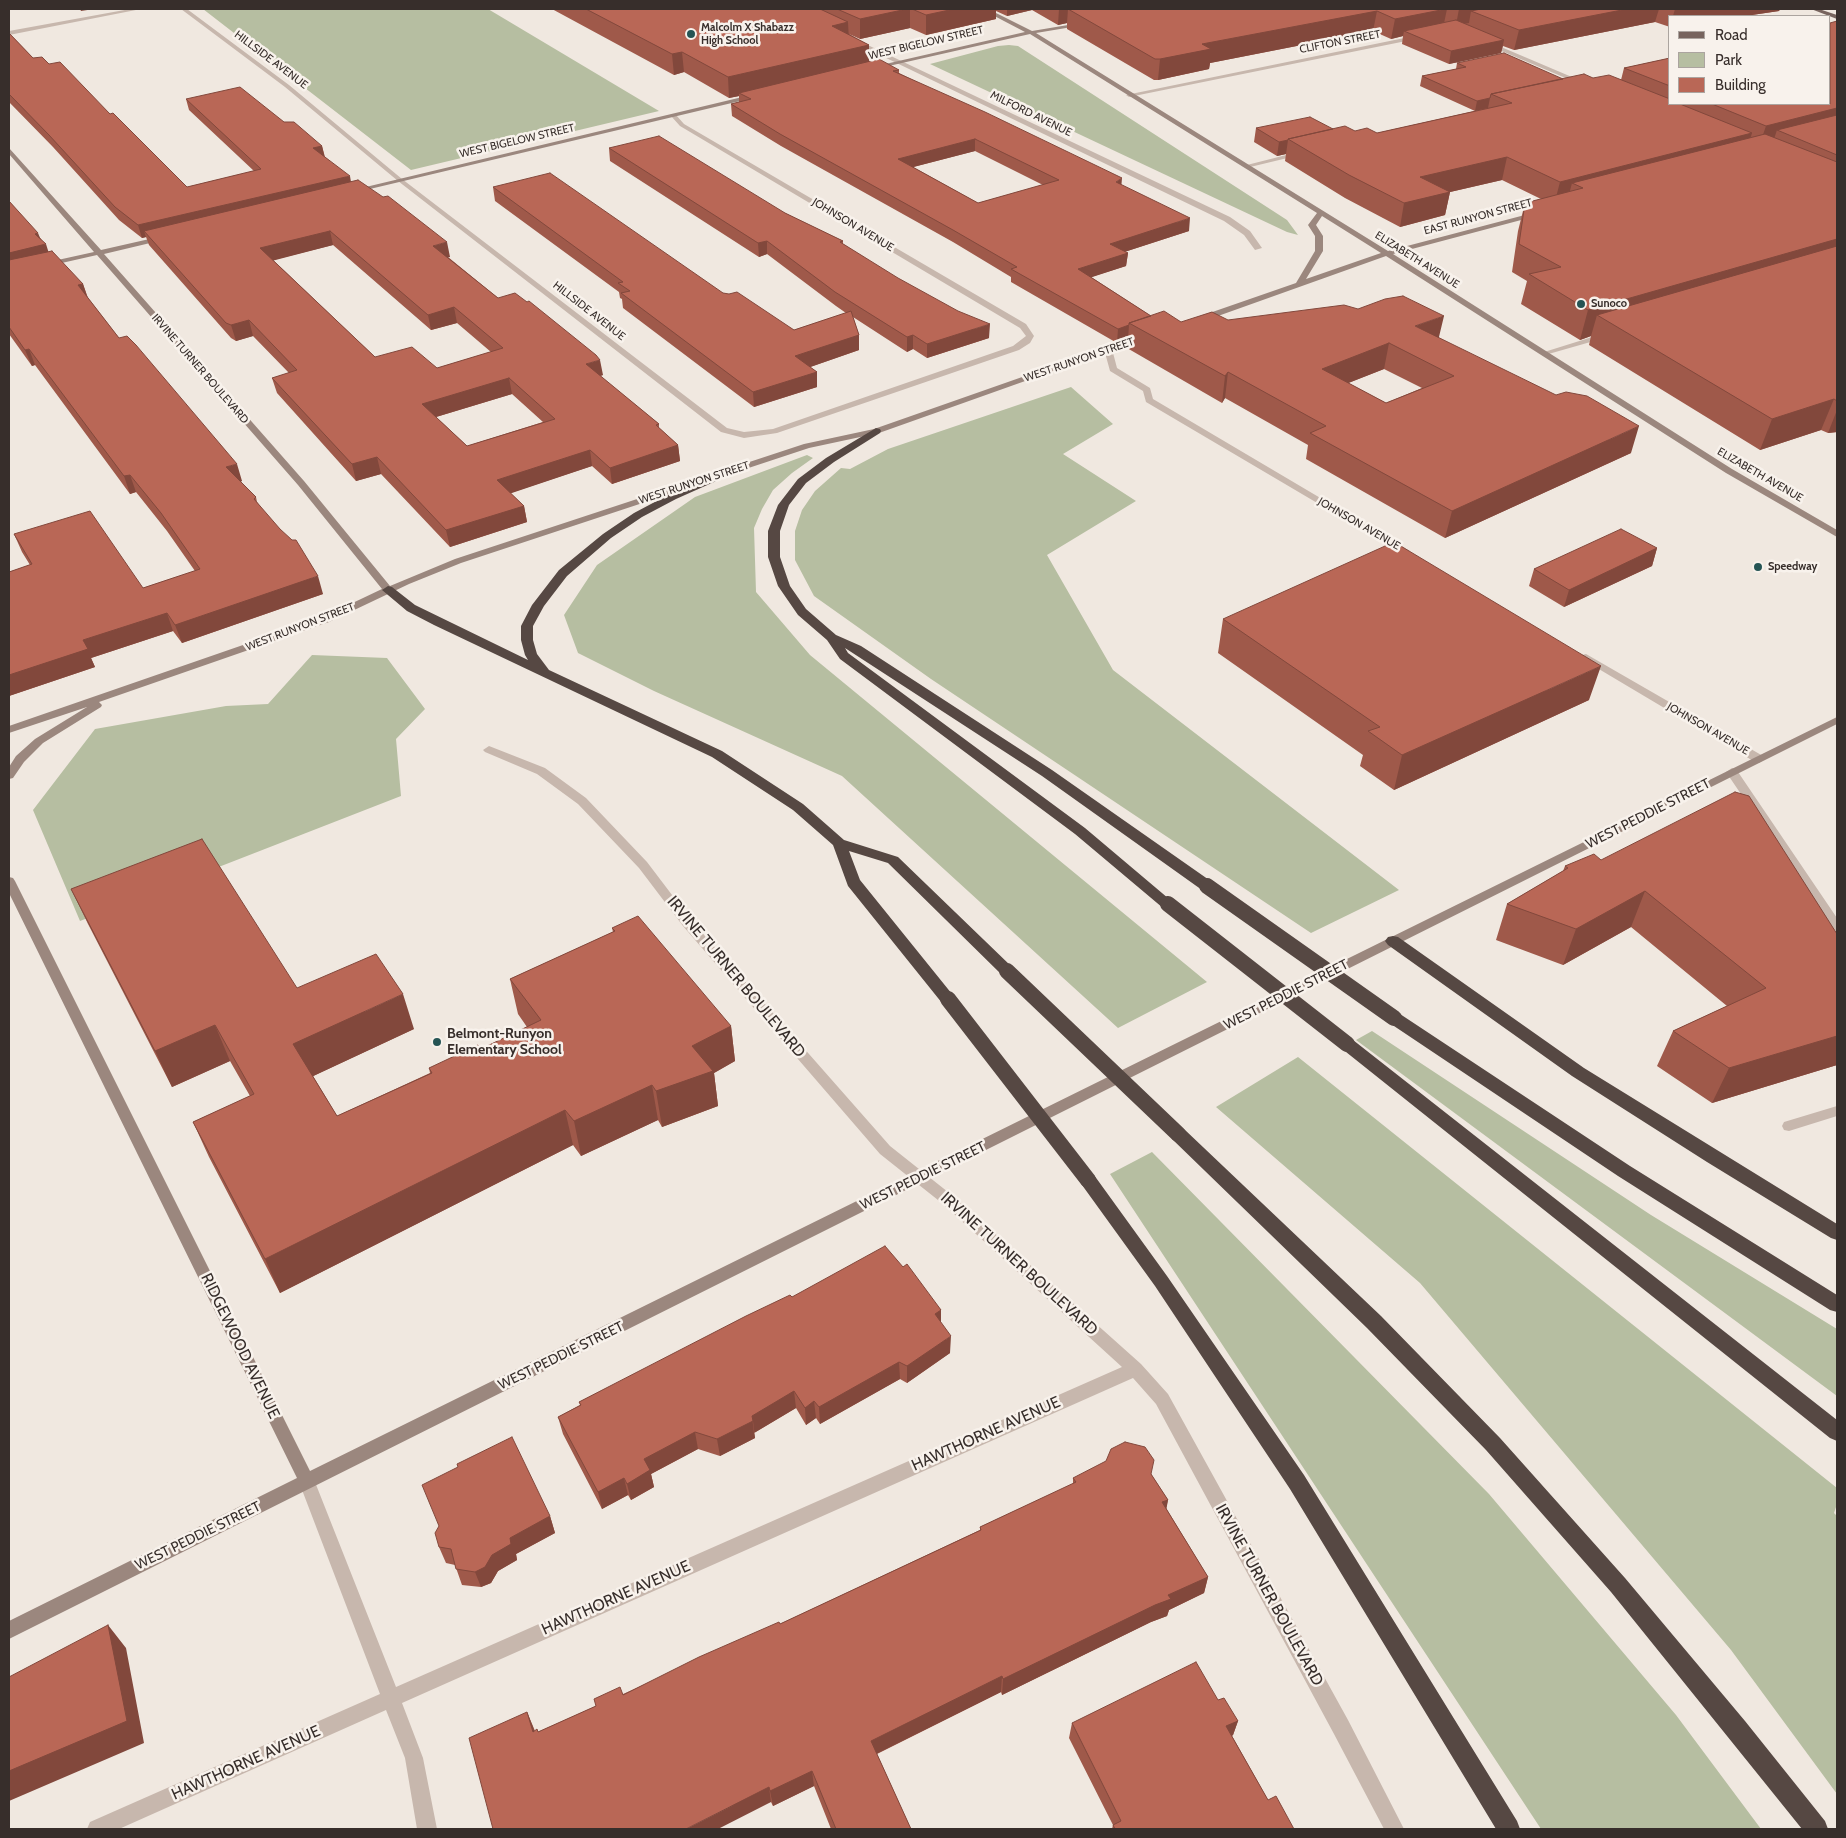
<!DOCTYPE html>
<style>
body{margin:0}
#map{position:relative;width:1846px;height:1838px;overflow:hidden;background:#f0e8e0;font-family:Cabin,sans-serif}
canvas{display:block}
.frame{position:absolute;inset:0;border:10px solid #372e2b;pointer-events:none}
.legend{position:absolute;left:1668px;top:15px;width:162px;height:90px;box-sizing:border-box;background:#f8f2ec;border:1px solid #aba49f;margin:0;padding:6px 9px;list-style:none;font-size:15px;color:#372e2b}
.legend li{display:flex;align-items:center;gap:10px;height:25px}
.legend b{width:25px;border:1px solid #aba49f}
</style>
<div id="map">
<canvas width="1846" height="1838"></canvas>
<div class="frame"></div>
<ul class="legend">
<li><b style="height:6px;background:#77645e"></b>Road</li>
<li><b style="height:14px;background:#b6bea1"></b>Park</li>
<li><b style="height:14px;background:#b96756"></b>Building</li>
</ul>
</div>
<script>
const context = document.querySelector('canvas').getContext('2d');
context.lineJoin = 'round';
function fillPath(path, color) {
  context.fillStyle = color;
  context.fill(path, 'evenodd');
}
function shape(rows) {
  const path = new Path2D();
  for (const r of rows) {
    path.moveTo(r[0], r[1]);
    for (let i = 2; i < r.length; i += 2) path.lineTo(r[i], r[i + 1]);
  }
  return path;
}
function trace(path, color, width, dash) {
  context.strokeStyle = color;
  context.lineWidth = width;
  context.lineCap = dash ? 'butt' : 'round';
  context.setLineDash(dash || []);
  context.stroke(path);
}
function drawText(font, color, halo, rows, align = 'center') {
  context.font = font + ' Cabin,sans-serif';
  context.lineWidth = 5;
  context.setLineDash([]);
  context.textBaseline = 'middle';
  context.strokeStyle = halo;
  context.fillStyle = color;
  for (const [text, x, y, turn = 0] of rows) {
    context.save();
    context.translate(x, y);
    context.rotate((+turn || 0) * Math.PI / 180);
    context.textAlign = isNaN(turn) ? turn : align;
    if (halo) context.strokeText(text, 0, 0);
    context.fillText(text, 0, 0);
    context.restore();
  }
}
const green = shape([
 [203,9,488,9,659,111,411,170],
 [1009,45,1018,46,1287,220,1298,235,1287,232,930,64,998,46],
 [1071,387,1113,424,1063,454,1136,501,1047,555,1113,670,1399,890,1311,933,931,679,814,596,795,560,795,531,802,510,815,491,841,468,850,469,888,449],
 [807,455,813,458,792,473,773,490,762,509,754,528,756,592,810,655,1207,982,1118,1028,842,776,654,691,578,653,564,615,597,565,695,497],
 [312,655,387,658,425,709,396,739,401,796,80,921,33,810,95,729,226,706,268,704],
 [1372,1031,1651,1215,1837,1329,1837,1396,1356,1040],
 [1298,1057,1837,1488,1837,1504,1834,1513,1837,1516,1837,1794,1731,1650,1420,1283,1216,1107],
 [1152,1152,1489,1494,1676,1715,1761,1829,1541,1829,1110,1174]
]);
const street = shape([
 [130,9,141,9,9,35,9,31,130,9],
 [181,9,187,9,289,85,402,179,727,428,744,432,773,429,1013,346,1026,336,1020,328,680,126,671,116,672,115,676,115,684,124,1026,324,1034,336,1030,343,1019,350,777,433,744,438,721,432,398,181,285,87,181,9],
 [1419,35,1421,38,1129,97,1126,95,1419,35],
 [851,39,855,39,1230,217,1250,231,1262,248,1255,250,1244,235,1224,221,851,41,851,39],
 [1487,41,1586,83,1587,84,1582,85,1485,44,1487,41],
 [1302,151,1305,153,1304,154,1246,168,1243,166,1302,151],
 [1605,333,1609,335,1608,337,1545,355,1541,353,1605,333],
 [1105,347,1112,349,1117,368,1150,388,1153,399,1410,551,1405,554,1402,553,1146,402,1143,391,1110,371,1104,349,1105,347],
 [1586,654,1763,756,1765,759,1759,763,1755,762,1582,659,1581,657,1582,655,1586,654],
 [489,746,545,768,586,798,647,862,691,920,890,1146,953,1196,1141,1364,1168,1394,1348,1720,1404,1829,1384,1829,1334,1734,1156,1404,1133,1378,402,1703,423,1758,437,1829,417,1829,405,1758,386,1710,119,1829,87,1829,90,1822,380,1694,299,1482,301,1477,307,1474,313,1477,396,1687,1122,1367,943,1204,880,1154,683,926,639,868,578,804,537,774,485,752,483,750,489,746],
 [1732,768,1736,769,1837,918,1837,931,1833,930,1726,772,1732,768],
 [1837,1106,1837,1116,1789,1131,1784,1130,1782,1126,1784,1122,1837,1106]
]);
const secondary = shape([
 [981,9,988,9,1032,31,1086,22,1084,25,1036,33,1388,251,1540,211,1540,215,1393,254,1732,469,1837,530,1837,537,1726,473,1386,256,1204,321,1198,321,1198,317,1296,283,1315,251,1315,236,1308,225,1317,213,1030,34,871,70,868,68,1025,32,981,9],
 [1322,216,1381,253,1306,279,1323,251,1323,236,1316,225,1322,216],
 [755,94,757,95,757,97,353,193,349,191,755,94],
 [9,148,101,250,167,235,167,239,104,254,304,481,390,586,455,559,804,444,874,429,1139,336,1146,338,879,433,809,448,461,563,409,584,329,622,99,702,102,705,101,707,43,743,24,762,13,778,9,779,9,767,16,756,35,739,87,707,9,733,9,726,321,618,382,589,298,485,97,255,44,267,44,263,94,252,9,154,9,148],
 [1837,717,1837,724,9,1639,9,1621,297,1478,9,893,9,877,13,878,15,881,310,1471,1837,717]
]);
const primary = shape([
 [1811,9,1819,9,1837,15,1837,19,1811,9]
]);
const highway = shape([
 [876,428,880,429,881,431,880,433,834,462,806,483,789,505,780,531,780,557,790,586,806,609,836,635,861,646,1052,770,1212,882,1214,886,1212,890,1202,890,1042,776,845,648,848,653,1085,828,1175,904,1173,908,1168,909,1163,908,1075,834,840,659,827,640,798,615,778,586,768,557,768,531,778,505,798,479,826,458,876,428],
 [728,469,732,470,733,472,732,474,676,499,642,517,611,538,567,576,544,606,533,626,533,640,537,654,549,670,722,751,803,804,844,840,898,857,1012,967,1015,971,1012,975,1007,977,1002,975,888,863,849,851,860,880,956,999,954,1003,948,1005,942,1003,848,886,833,845,793,810,712,757,434,625,407,611,382,590,388,586,392,587,415,605,528,660,525,655,521,640,521,626,532,605,559,570,603,534,634,513,668,495,728,469],
 [1393,936,1398,937,1584,1068,1837,1224,1837,1240,1831,1238,1707,1162,1572,1076,1388,945,1385,941,1388,937,1393,936],
 [1394,1012,1400,1014,1630,1166,1837,1295,1837,1312,1830,1310,1618,1176,1388,1022,1386,1018,1388,1014,1394,1012],
 [1347,1038,1353,1040,1837,1420,1837,1441,1830,1438,1341,1048,1339,1044,1341,1040,1347,1038],
 [1178,1127,1184,1129,1381,1316,1500,1438,1625,1578,1745,1721,1825,1821,1828,1829,1802,1829,1611,1592,1486,1450,1367,1328,1172,1139,1170,1134,1172,1129,1178,1127],
 [1088,1173,1094,1175,1167,1276,1304,1475,1517,1821,1520,1829,1496,1829,1290,1489,1155,1286,1082,1185,1079,1180,1082,1175,1088,1173]
]);
const highwayBridge = shape([
 [1207,886,1394,1018],
 [1168,904,1347,1044],
 [1007,971,1178,1134],
 [948,999,1088,1180]
]);
const wall = shape([
 [552,9,1780,9,1779,11,1745,16,1670,16,1670,27,1655,22,1514,50,1503,46,1501,53,1449,64,1402,44,1403,36,1391,39,1373,31,1210,63,1209,69,1158,80,1154,80,1067,29,1067,23,1058,25,1032,10,1007,16,996,11,996,19,926,35,910,28,860,39,849,34,869,45,869,62,899,70,899,73,1121,185,1189,231,1124,252,1128,253,1126,266,1091,277,1151,316,1181,322,1228,320,1439,338,1631,453,1445,538,1306,459,1308,445,1225,398,1222,403,1127,348,1128,339,1117,343,1011,282,1011,277,953,242,781,146,732,116,731,104,739,102,739,96,729,98,684,72,674,75],
 [975,151,1043,185,978,203,913,167],
 [1384,369,1422,388,1386,403,1348,383],
 [1837,21,1837,432,1828,433,1821,430,1760,450,1589,345,1591,336,1580,340,1521,304,1527,281,1512,272,1518,231,1525,203,1541,199,1502,180,1450,192,1445,215,1400,227,1345,198,1285,161,1286,154,1277,156,1254,142,1256,128,1333,129,1377,133,1488,108,1475,111,1420,86,1422,76,1456,69,1457,63,1563,79,1593,78,1621,80,1624,68,1670,58,1670,104,1830,104],
 [9,33,33,58,49,64,110,114,187,187,254,171,189,110,186,99,284,122,322,146,325,157,351,182,450,257,448,257,498,298,603,375,600,376,659,424,659,428,678,445,680,461,612,484,592,466,510,493,524,506,527,522,450,547,381,474,356,481,277,393,272,378,289,373,253,336,236,341,231,338,149,245,146,237,142,238,119,220,53,147,9,102],
 [333,245,431,330,457,323,491,352,437,368,375,357,273,260],
 [512,394,543,422,467,446,436,417],
 [609,148,785,213,843,241,843,244,989,338,927,358,913,349,907,352,853,317,859,335,859,350,810,367,817,372,817,387,754,407,623,308,622,299,620,298,619,292,495,201,493,187,723,293,794,330,846,313,836,306,767,254,759,257,610,161],
 [9,201,41,239,48,252,83,284,88,298,119,338,242,481,240,482,256,497,257,502,323,594,182,643,173,631,91,658,95,667,9,696,9,572,30,565,22,552,14,534,143,588,195,571,167,531,136,492,130,494,35,365,32,366,9,334],
 [1657,548,1652,566,1564,607,1529,586,1534,569],
 [1223,619,1589,700,1394,790,1360,766,1363,755,1218,653],
 [1601,860,1837,934,1837,1065,1712,1103,1657,1066,1673,1031,1727,1006,1631,927,1563,965,1496,940,1507,904,1563,871,1565,866],
 [71,889,297,988,414,1029,313,1076,337,1116,430,1073,429,1068,481,1049,527,1027,518,1014,510,979,613,932,612,928,731,1026,735,1061,714,1073,718,1106,662,1127,658,1120,581,1156,573,1145,280,1293,209,1157,193,1122,250,1096,230,1061,172,1087,88,924],
 [903,1267,941,1310,941,1323,950,1353,907,1383,900,1379,820,1424,816,1418,806,1425,796,1408,754,1433,755,1438,720,1456,698,1449,651,1474,654,1487,631,1500,628,1495,602,1509,563,1434,558,1417,580,1405,579,1402,792,1297],
 [1151,1474,1168,1500,1166,1508,1208,1577,1204,1593,1169,1610,1167,1616,1151,1622,1002,1695,1001,1692,877,1754,911,1829,831,1829,814,1786,773,1806,771,1802,493,1829,527,1712,535,1731,538,1732,780,1624,980,1530,980,1527,1073,1484,1073,1478],
 [550,1516,555,1533,516,1554,517,1560,498,1571,491,1583,481,1587,462,1585,455,1565,446,1563,439,1547,439,1526],
 [1218,1700,1238,1721,1233,1735,1232,1736,1268,1800,1294,1829,1112,1829,1113,1825,1069,1738,1072,1723]
]);
const shadedWall = shape([
 [80,9,94,9,81,11],
 [907,9,910,9,910,28,860,39,860,19],
 [954,9,996,9,996,19,926,35,926,15],
 [1007,9,1032,9,1032,10,1007,16],
 [1059,9,1148,9,1068,9,1067,23,1058,25],
 [1447,9,1443,28,1404,31,1403,36,1391,39,1395,19],
 [1459,9,1540,9,1471,11,1469,23,1456,25],
 [1627,9,1659,9,1655,22,1514,50,1519,30],
 [1675,9,1780,9,1779,11,1745,16,1673,16],
 [1377,11,1373,31,1210,63,1209,69,1158,80,1160,59,1202,44],
 [848,22,849,42,832,26],
 [1504,40,1501,53,1449,64,1451,51],
 [869,45,869,65,739,93,739,96,729,98,728,77],
 [682,52,684,72,674,75,672,54],
 [1490,98,1488,108,1475,111,1477,101],
 [1837,108,1837,132,1777,130,1771,148,1757,152,1766,126],
 [1752,133,1745,155,1583,188,1572,183,1567,202,1554,205,1560,182],
 [975,139,975,151,898,171,898,159],
 [1288,140,1286,154,1277,156,1279,142],
 [322,146,325,159,313,148],
 [1507,157,1502,180,1450,192,1445,215,1400,227,1404,203,1420,177],
 [350,176,352,188,144,231,146,237,142,238,138,225],
 [1122,178,1121,190,1116,182],
 [1190,218,1189,231,1109,257,1110,244],
 [330,231,333,245,264,263,260,248],
 [38,233,43,245,46,244,51,260,9,270,9,253,35,234],
 [1837,239,1837,265,1597,315,1591,336,1580,340,1588,310],
 [767,241,767,254,759,257,758,243],
 [447,242,450,257,436,260,433,246],
 [1128,253,1126,266,1077,282,1078,269],
 [83,284,88,299,78,285],
 [454,307,457,323,431,330,428,315],
 [1444,316,1438,341,1415,326],
 [249,320,253,336,236,341,231,325],
 [990,324,989,338,927,358,927,344],
 [1129,325,1128,339,1117,343,1118,329],
 [859,335,859,350,796,372,795,356],
 [913,335,913,349,907,352,907,337],
 [1389,343,1384,369,1318,395,1322,369],
 [29,349,35,365,32,366,25,350],
 [600,360,603,375,588,380,586,364],
 [817,372,817,387,754,407,753,392],
 [1228,372,1225,398,1222,403,1225,376],
 [509,378,512,394,426,420,422,404],
 [1834,399,1821,430,1760,450,1772,419],
 [1837,410,1837,432,1828,433],
 [1639,426,1631,453,1445,538,1452,511],
 [678,445,680,461,612,484,610,468],
 [590,450,592,466,500,497,497,480],
 [377,457,381,474,356,481,352,464],
 [237,464,242,481,231,484,226,467],
 [130,475,136,492,130,494,124,476],
 [524,506,527,522,450,547,446,530],
 [1657,548,1652,566,1564,607,1569,590],
 [318,576,323,594,182,643,175,625],
 [167,613,173,631,91,658,95,667,9,696,9,675,83,640],
 [1601,666,1589,700,1394,790,1402,755],
 [1645,891,1631,927,1563,965,1576,929],
 [403,994,414,1029,307,1079,293,1044],
 [215,1025,230,1061,172,1087,155,1051],
 [731,1026,735,1061,714,1073,718,1106,662,1127,656,1091,692,1046],
 [1837,1036,1837,1065,1712,1103,1729,1068],
 [652,1085,658,1120,581,1156,574,1121],
 [565,1110,573,1145,280,1293,265,1259],
 [941,1310,941,1327,935,1314],
 [951,1336,950,1353,907,1383,907,1366],
 [899,1362,900,1379,820,1424,819,1407],
 [794,1391,796,1408,754,1433,752,1416],
 [814,1401,816,1418,806,1425,805,1408],
 [753,1421,755,1438,720,1456,717,1439],
 [695,1432,698,1449,651,1474,654,1487,631,1500,627,1484,644,1459],
 [624,1478,628,1495,602,1509,598,1492],
 [1168,1500,1165,1517,1162,1502],
 [550,1516,555,1533,516,1554,517,1560,498,1571,491,1583,481,1587,475,1572,510,1538],
 [1208,1577,1204,1593,1169,1610,1167,1616,1151,1622,1002,1695,1003,1679,1168,1595],
 [108,1625,126,1648,144,1743,9,1801,9,1771],
 [1002,1676,1001,1692,872,1756,871,1741],
 [527,1712,533,1727,539,1747,533,1732],
 [1238,1721,1233,1735,1222,1741,1226,1726],
 [812,1771,814,1786,773,1806,770,1791],
 [769,1787,771,1802,718,1829,686,1829]
]);
const building = shape([
 [586,9,820,9,848,22,832,26,869,45,728,77,682,52,672,54,586,9],
 [837,9,907,9,860,19,837,9],
 [912,9,954,9,926,15,912,9],
 [1068,9,1446,9,1395,19,1377,11,1202,44,1211,49,1160,59,1155,59,1068,9],
 [1481,9,1627,9,1519,30,1471,11,1481,9],
 [1456,20,1504,40,1451,51,1404,31,1456,20],
 [1837,21,1837,108,1766,126,1712,104,1830,104,1830,23,1837,21],
 [9,33,33,58,42,57,49,64,60,62,110,114,113,113,187,187,261,169,186,99,240,87,284,122,294,122,322,146,313,148,350,176,138,225,115,207,49,135,9,94,9,33],
 [1504,53,1563,79,1491,94,1490,98,1477,101,1422,76,1466,67,1457,63,1504,53],
 [1670,58,1670,86,1624,68,1670,58],
 [879,59,899,70,893,71,985,112,1122,178,1116,182,1190,218,1110,244,1128,253,1078,269,1151,316,1129,323,1129,325,1118,329,1011,269,1017,267,953,230,780,134,731,104,751,99,739,93,879,59],
 [975,139,1059,180,978,203,898,159,975,139],
 [1584,74,1593,78,1609,75,1670,99,1670,104,1680,104,1752,133,1560,182,1507,157,1420,177,1450,192,1404,203,1349,175,1288,139,1345,126,1355,131,1367,128,1377,133,1512,103,1491,94,1584,74],
 [1837,115,1837,155,1777,130,1837,115],
 [1310,117,1333,129,1288,139,1288,140,1279,142,1256,128,1310,117],
 [1765,134,1837,162,1837,239,1588,310,1529,274,1561,267,1519,244,1525,203,1583,188,1572,183,1765,134],
 [659,136,785,213,843,241,840,242,898,278,958,311,990,324,927,344,913,335,907,337,835,292,767,241,758,243,609,148,659,136],
 [550,173,723,293,729,294,737,292,794,330,851,311,859,335,795,356,817,372,753,392,621,293,630,291,618,283,623,282,493,187,550,173],
 [358,180,383,197,388,196,447,242,433,246,498,298,515,293,527,302,529,301,596,355,600,360,586,364,659,424,656,425,678,445,610,468,590,450,497,480,524,506,446,530,377,457,352,464,272,378,297,370,249,320,231,325,226,323,144,231,358,180],
 [330,231,428,315,454,307,503,348,437,368,412,347,375,357,260,248,330,231],
 [509,378,555,419,467,446,422,404,509,378],
 [9,201,38,233,35,234,46,244,9,253,9,201],
 [1837,246,1837,401,1834,399,1772,419,1597,315,1837,246],
 [52,251,83,284,78,285,119,338,127,336,136,345,237,464,226,467,256,497,254,499,280,529,292,540,296,540,318,576,175,625,167,613,83,640,88,649,9,675,9,572,32,564,14,534,90,511,143,588,200,569,161,513,130,475,124,476,29,349,25,350,9,327,9,260,52,251],
 [1403,296,1444,316,1415,326,1556,395,1566,392,1587,396,1639,426,1452,511,1310,433,1326,426,1228,372,1225,376,1129,323,1164,311,1181,322,1212,312,1228,320,1344,305,1358,309,1385,299,1403,296],
 [1389,343,1454,376,1386,403,1322,369,1389,343],
 [1621,529,1657,548,1569,590,1534,569,1621,529],
 [1394,542,1601,666,1402,755,1368,731,1380,727,1223,619,1394,542],
 [1735,792,1749,796,1837,934,1837,1036,1729,1068,1673,1031,1766,988,1645,891,1576,929,1507,904,1568,868,1565,866,1594,854,1601,860,1735,792],
 [202,839,297,988,376,954,403,994,293,1044,337,1116,432,1073,429,1068,478,1045,481,1049,541,1020,510,979,615,931,612,928,638,916,731,1026,692,1046,713,1071,656,1091,652,1085,574,1121,565,1110,265,1259,193,1122,254,1094,215,1025,155,1051,71,889,202,839],
 [885,1246,903,1267,907,1264,941,1310,935,1314,951,1336,907,1366,899,1362,819,1407,814,1401,805,1408,794,1391,752,1416,753,1421,717,1439,695,1432,644,1459,650,1470,627,1484,624,1478,598,1492,558,1417,581,1405,579,1402,746,1316,790,1295,792,1297,885,1246],
 [512,1437,550,1516,510,1538,511,1544,492,1555,485,1567,475,1572,456,1569,451,1549,439,1547,435,1533,439,1526,422,1485,458,1467,457,1464,512,1437],
 [1125,1442,1145,1447,1154,1460,1151,1474,1168,1500,1162,1502,1208,1577,1168,1595,1171,1599,1155,1605,1003,1679,1002,1676,871,1741,911,1829,836,1829,812,1771,770,1791,769,1787,686,1829,493,1829,469,1738,527,1712,533,1732,537,1729,538,1732,596,1706,594,1699,620,1687,623,1695,699,1657,779,1622,780,1624,981,1530,980,1527,1076,1482,1073,1478,1106,1461,1111,1449,1125,1442],
 [108,1625,127,1721,9,1771,9,1677,108,1625],
 [1196,1662,1218,1700,1224,1698,1238,1721,1226,1726,1268,1800,1276,1796,1294,1829,1115,1829,1113,1825,1121,1821,1072,1723,1196,1662]
]);
const markers = [
 [691,34,5,"#255454"],
 [1581,304,5,"#255454"],
 [1758,567,5,"#255454"],
 [437,1042,5,"#255454"]
];
const farPoinames = [
 ["Malcolm X Shabazz",701,28],
 ["High School",701,41],
 ["Sunoco",1591,304],
 ["Speedway",1768,567]
];
const farStreetnames = [
 ["CLIFTON STREET",1340,42,-11],
 ["WEST BIGELOW STREET",926,43,-13],
 ["HILLSIDE AVENUE",271,60,37],
 ["MILFORD AVENUE",1031,114,26],
 ["WEST BIGELOW STREET",517,141,-13],
 ["EAST RUNYON STREET",1478,217,-15],
 ["JOHNSON AVENUE",853,225,31],
 ["ELIZABETH AVENUE",1417,260,32],
 ["HILLSIDE AVENUE",589,311,38],
 ["WEST RUNYON STREET",1079,360,-19],
 ["IRVINE TURNER BOULEVARD",200,369,49],
 ["ELIZABETH AVENUE",1760,475,30],
 ["WEST RUNYON STREET",694,483,-18],
 ["JOHNSON AVENUE",1359,524,30],
 ["WEST RUNYON STREET",300,627,-21],
 ["JOHNSON AVENUE",1708,729,30]
];
const streetNames = [
 ["WEST PEDDIE STREET",1648,814,-27],
 ["WEST PEDDIE STREET",1286,995,-27],
 ["WEST PEDDIE STREET",923,1176,-26],
 ["WEST PEDDIE STREET",561,1356,-26],
 ["WEST PEDDIE STREET",198,1536,-26]
];
const poiNames = [
 ["Belmont-Runyon",447,1034],
 ["Elementary School",447,1050]
];
const nearStreetnames = [
 ["IRVINE TURNER BOULEVARD",736,977,50],
 ["IRVINE TURNER BOULEVARD",1019,1264,42],
 ["RIDGEWOOD AVENUE",240,1346,64],
 ["HAWTHORNE AVENUE",986,1434,-24],
 ["IRVINE TURNER BOULEVARD",1269,1595,61],
 ["HAWTHORNE AVENUE",616,1598,-24],
 ["HAWTHORNE AVENUE",246,1763,-24]
];
fillPath(green, '#b6bea1');
fillPath(street, '#c7b7ad');
fillPath(secondary, '#9b877e');
fillPath(primary, '#77645e');
fillPath(highway, '#564843');
trace(highwayBridge, '#564843', 16);
fillPath(wall, '#9f594a');
fillPath(shadedWall, '#82483c');
fillPath(building, '#b96756');
trace(building, '#82483c', 1);
for (const [x, y, r, color] of markers) {
  const dot = new Path2D();
  dot.arc(x, y, r, 0, 2 * Math.PI);
  context.fillStyle = color;
  context.fill(dot);
  trace(dot, '#f8f2ec', 2);
}
drawText('bold 11px', '#372e2b', '#f8f2ec', farPoinames, 'left');
drawText('11px', '#372e2b', '#f8f2ec', farStreetnames);
drawText('14px', '#372e2b', '#f8f2ec', streetNames);
drawText('bold 14px', '#372e2b', '#f8f2ec', poiNames, 'left');
drawText('16px', '#372e2b', '#f8f2ec', nearStreetnames);
</script>
